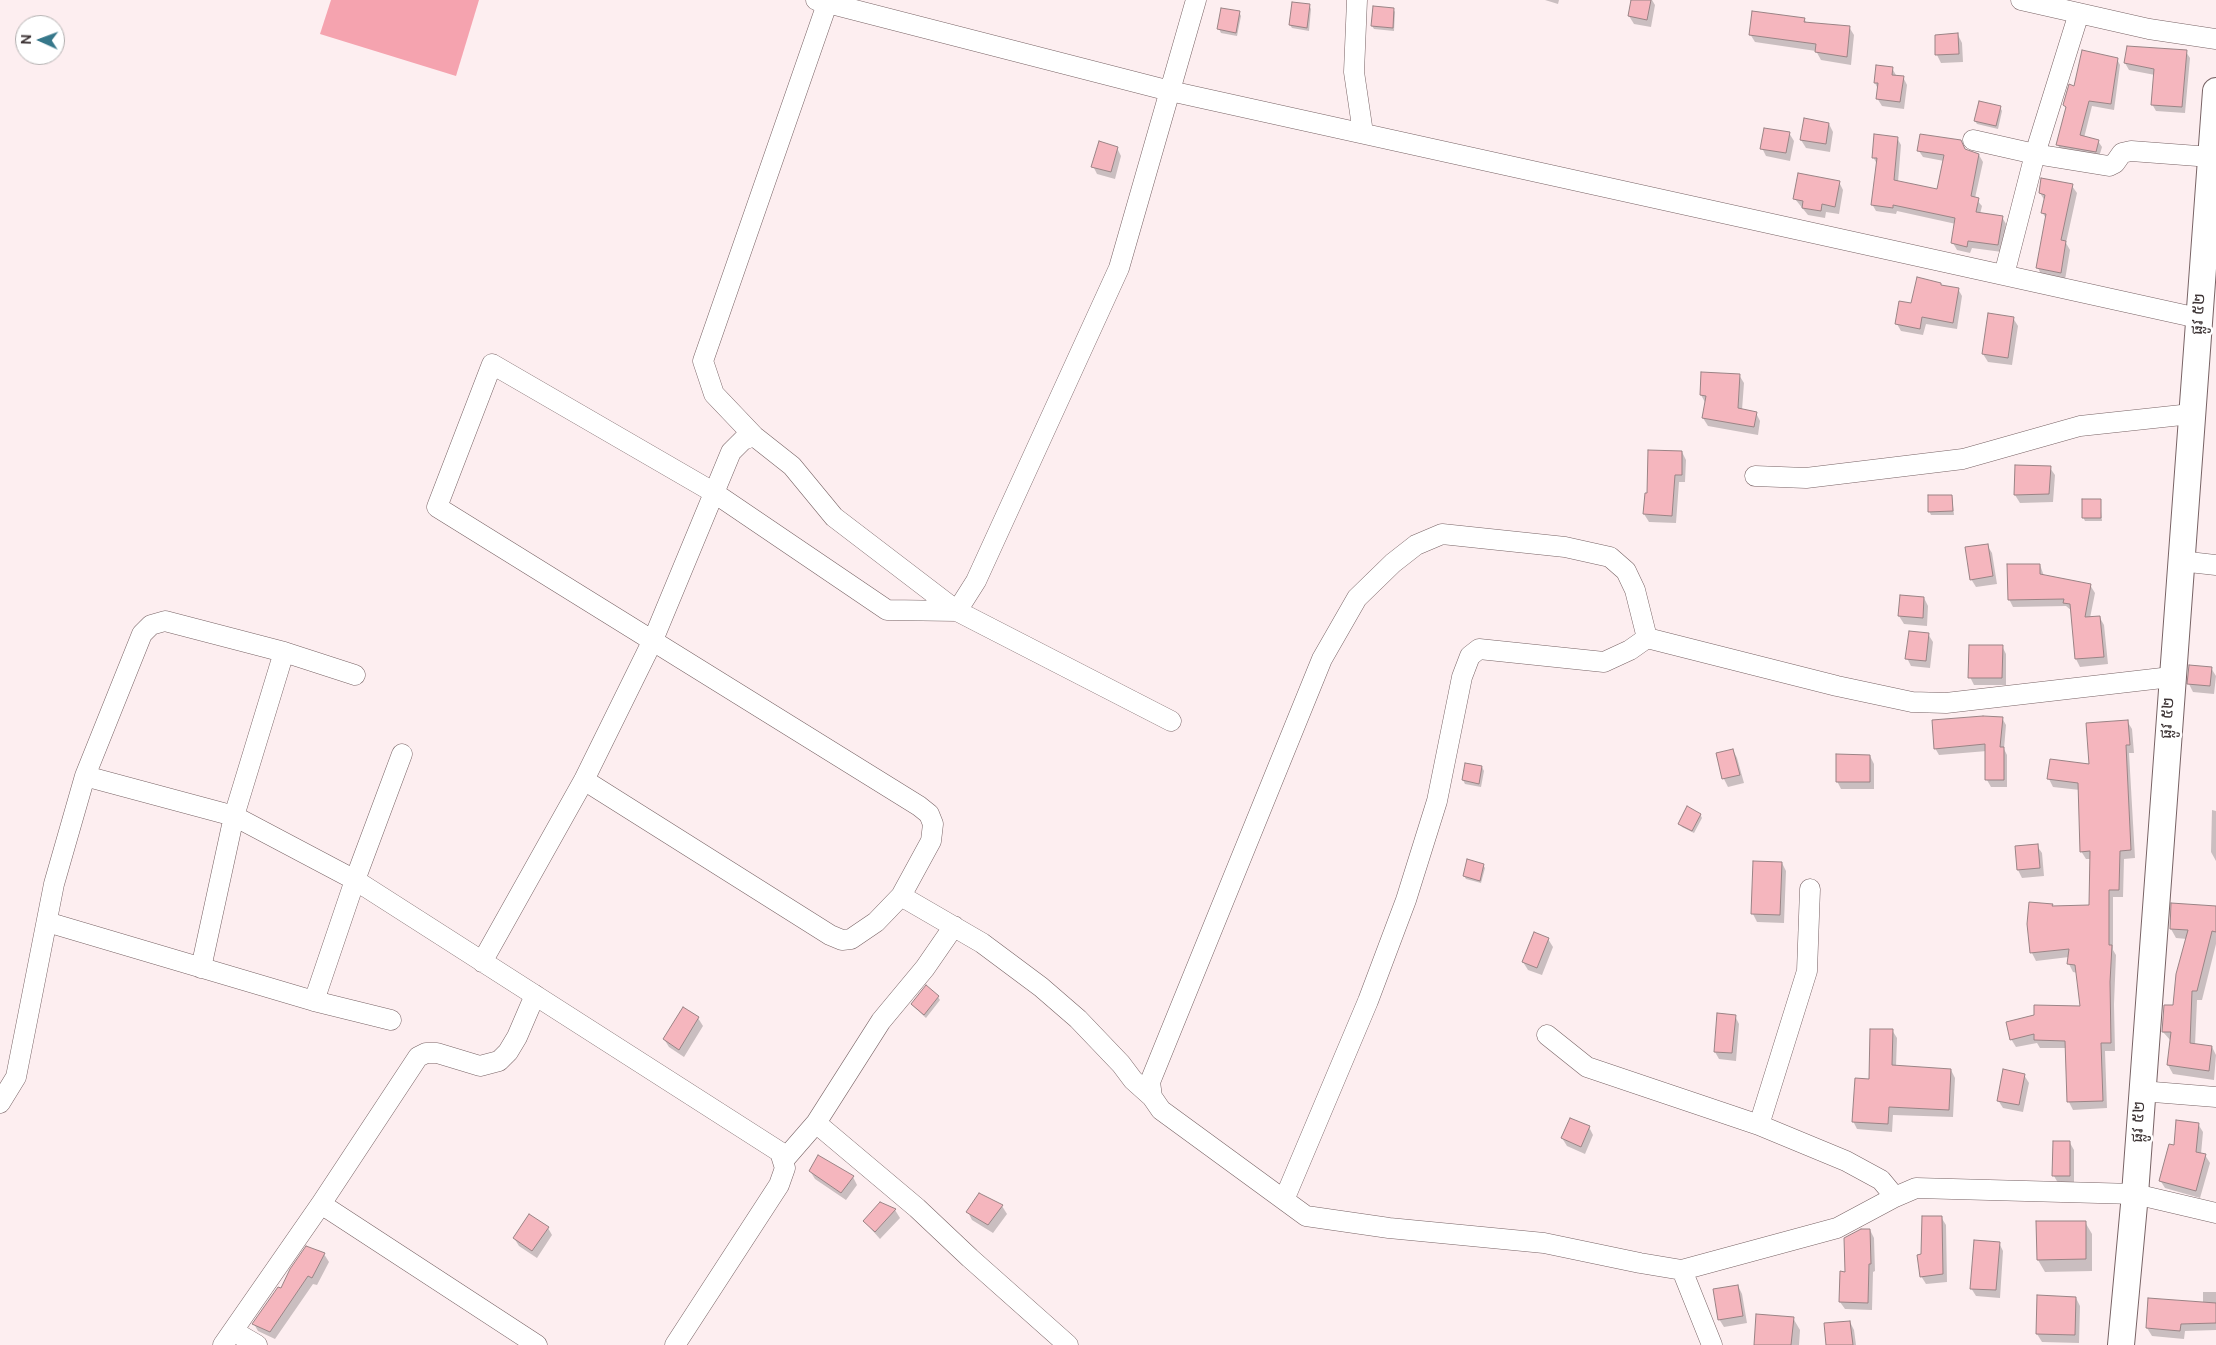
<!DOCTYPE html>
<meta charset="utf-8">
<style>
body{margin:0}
#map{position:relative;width:2216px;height:1345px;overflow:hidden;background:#fdeef0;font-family:"DM Sans",sans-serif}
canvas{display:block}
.north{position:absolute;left:15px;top:15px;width:50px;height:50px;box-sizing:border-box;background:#fff;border:1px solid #b1aeae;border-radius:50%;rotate:272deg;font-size:14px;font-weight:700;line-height:20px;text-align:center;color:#3d3435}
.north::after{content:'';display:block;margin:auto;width:18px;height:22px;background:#36778a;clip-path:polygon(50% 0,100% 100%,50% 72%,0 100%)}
</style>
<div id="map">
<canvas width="2216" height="1345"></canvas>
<div class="north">N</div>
</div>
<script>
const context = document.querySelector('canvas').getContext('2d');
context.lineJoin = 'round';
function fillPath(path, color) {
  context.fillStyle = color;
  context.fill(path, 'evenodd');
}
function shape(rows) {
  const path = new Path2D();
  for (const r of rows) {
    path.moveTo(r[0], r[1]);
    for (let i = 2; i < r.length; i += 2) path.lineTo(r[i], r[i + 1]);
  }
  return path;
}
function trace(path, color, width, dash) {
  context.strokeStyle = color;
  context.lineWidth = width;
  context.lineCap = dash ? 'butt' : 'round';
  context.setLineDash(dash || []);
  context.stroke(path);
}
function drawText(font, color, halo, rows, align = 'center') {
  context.font = font + ' "DM Sans","Noto Sans Khmer",sans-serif';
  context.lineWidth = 5;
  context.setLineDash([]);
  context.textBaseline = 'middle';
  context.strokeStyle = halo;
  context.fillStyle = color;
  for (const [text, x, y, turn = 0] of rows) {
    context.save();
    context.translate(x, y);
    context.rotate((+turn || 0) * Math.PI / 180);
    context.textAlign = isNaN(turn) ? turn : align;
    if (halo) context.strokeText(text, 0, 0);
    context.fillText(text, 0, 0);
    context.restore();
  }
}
const water = shape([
 [331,0,479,0,456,76,320,34]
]);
const shadow = shape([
 [1545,0,1559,0,1558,4],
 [1632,0,1652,0,1655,5,1651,27,1634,24,1629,16],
 [1309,5,1311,9,1309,31,1292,28,1290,25],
 [1393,9,1395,12,1394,31,1374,29,1372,26],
 [1239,12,1241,16,1237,36,1221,33,1219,29],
 [1804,19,1807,23,1849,27,1854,35,1851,65,1821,60,1816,51,1755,42,1750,34],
 [1958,35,1962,43,1963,62,1941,63,1937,55],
 [2186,52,2190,58,2185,113,2156,111,2152,104,2155,75,2129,70,2125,63],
 [2117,59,2120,65,2114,110,2092,106,2084,138,2098,141,2102,147,2099,157,2061,151,2058,145,2067,110,2064,105,2075,88],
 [1892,68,1897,77,1903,77,1907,85,1904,109,1882,106,1877,98,1878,89,1875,83],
 [2000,107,2002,111,1998,129,1977,124,1975,121],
 [1829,124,1833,132,1830,152,1806,148,1801,140],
 [1789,133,1794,141,1790,161,1766,156,1762,148],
 [1897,138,1901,145,1898,182,1938,191,1944,161,1923,157,1919,151,1966,150,1979,155,1983,162,1975,198,1982,206,1980,214,2002,217,2006,224,2002,252,1972,248,1970,253,1957,250,1953,243,1956,224,1897,211,1896,214,1876,211,1872,204,1877,164,1873,157],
 [1117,148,1121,156,1115,179,1097,174,1093,166],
 [1839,182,1843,190,1839,214,1826,212,1825,218,1808,215,1795,199],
 [2072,186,2077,193,2066,243,2070,250,2065,280,2042,276,2038,268,2047,220,2042,212,2045,201,2040,193],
 [1942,287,1958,289,1962,296,1957,329,1926,324,1923,335,1901,331,1897,324,1912,304],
 [2013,318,2018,326,2012,365,1988,362,1983,354],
 [1739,375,1744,383,1742,410,1756,413,1760,421,1758,435,1708,426,1703,418,1706,404,1701,395],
 [1682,452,1686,460,1685,482,1679,482,1676,523,1649,522,1644,514,1648,494],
 [2016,466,2050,468,2055,475,2053,502,2020,503,2015,495],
 [1952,496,1954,515,1931,515,1929,511],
 [2100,501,2102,521,2085,521,2083,517],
 [1987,545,1992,553,1997,584,1976,587,1971,579],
 [2040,565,2044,576,2090,585,2095,593,2090,618,2100,618,2104,625,2108,664,2080,667,2076,659,2072,611,2066,606,2013,607,2009,599],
 [1901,597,1924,598,1928,606,1927,626,1904,624,1899,616],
 [1928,634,1933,642,1930,668,1911,666,1907,658],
 [2002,646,2006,654,2006,685,1974,685,1970,677],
 [2211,668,2216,676,2214,694,2193,692,2189,684],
 [2002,718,2006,725,2004,749,2007,755,2007,787,1991,787,1987,780,1987,751,1939,755,1935,748],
 [2127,721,2132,729,2134,753,2129,753,2135,858,2124,859,2123,897,2113,897,2113,950,2116,955,2114,1004,2115,1051,2105,1051,2107,1108,2073,1110,2069,1102,2066,1048,2040,1048,2037,1043,2016,1047,2011,1039,2081,1007,2078,973,2073,972,2069,964,2069,957,2036,961,2032,953,2028,924,2052,905,2053,908,2090,907,2091,859,2086,859,2081,851,2080,790,2053,787,2049,779,2051,760,2091,765],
 [1733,750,1737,758,1744,783,1728,787,1724,779,1717,754],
 [1870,756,1874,764,1874,789,1841,789,1837,781],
 [1482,767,1484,771,1481,787,1465,784,1463,780],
 [2212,810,2216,811,2216,861,2211,852],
 [1700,814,1702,818,1694,833,1682,827,1680,824],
 [2037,846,2042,853,2044,876,2022,878,2018,870],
 [1782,863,1786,871,1784,923,1757,922,1753,914],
 [1483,865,1485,868,1481,883,1466,879,1464,876],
 [2216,907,2216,944,2202,1000,2197,1000,2195,1045,2212,1047,2216,1055,2214,1080,2173,1074,2168,1065,2171,1041,2163,1032,2174,1007,2187,939,2176,938,2171,929],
 [1535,934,1548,939,1553,947,1542,975,1528,970,1523,962],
 [938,997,940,1000,926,1018,912,1005],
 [683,1009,698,1018,703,1026,684,1057,669,1047,664,1039],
 [1735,1016,1739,1024,1736,1061,1719,1059,1715,1052],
 [1892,1030,1897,1038,1896,1067,1951,1070,1955,1078,1953,1117,1893,1115,1892,1132,1857,1129,1853,1121],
 [2024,1075,2029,1083,2023,1112,2003,1108,1998,1100],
 [2198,1124,2203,1132,2201,1154,2205,1155,2210,1163,2200,1198,2165,1188,2160,1180,2175,1147],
 [1589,1127,1593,1135,1585,1154,1567,1146,1562,1138],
 [2070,1143,2074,1150,2074,1184,2058,1183,2054,1176],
 [810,1171,853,1177,857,1185,846,1200,815,1179],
 [880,1203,895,1210,900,1218,880,1239,864,1221],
 [1002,1206,1007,1214,993,1233,972,1220,968,1212],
 [1941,1217,1946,1225,1947,1282,1926,1284,1921,1276,1923,1256],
 [2085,1222,2092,1234,2092,1271,2045,1272,2038,1260],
 [548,1228,552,1235,537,1258,519,1246,514,1238],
 [1870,1230,1874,1238,1875,1271,1873,1272,1872,1310,1845,1309,1840,1302,1846,1273],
 [1999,1243,2003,1251,2000,1298,1976,1296,1971,1288],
 [324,1254,329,1262,317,1285,313,1284,275,1339,258,1331,254,1324,282,1290],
 [1738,1286,1742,1294,1747,1323,1724,1327,1719,1319],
 [2203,1292,2216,1292,2216,1330,2185,1331,2184,1339,2152,1336,2147,1328,2203,1304],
 [2076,1298,2080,1306,2079,1343,2042,1342,2037,1334],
 [1793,1318,1800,1330,1799,1345,1755,1345],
 [1850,1322,1854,1330,1856,1345,1827,1345]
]);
const building = shape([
 [1631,0,1651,0,1647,20,1628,16,1631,0],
 [1292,2,1310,4,1307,28,1289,25,1292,2],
 [1373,6,1394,8,1393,28,1371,26,1373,6],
 [1221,8,1240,11,1236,33,1217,29,1221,8],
 [1752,11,1805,18,1804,22,1850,26,1847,57,1815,52,1816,44,1749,35,1752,11],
 [1958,33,1959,54,1935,55,1935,35,1958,33],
 [2127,46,2187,50,2182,107,2151,105,2154,69,2124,63,2127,46],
 [2082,50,2118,58,2111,104,2089,101,2080,135,2099,140,2096,152,2056,145,2066,107,2063,105,2069,84,2074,86,2082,50],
 [1876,65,1893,67,1892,75,1904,76,1900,102,1876,99,1878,83,1874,83,1876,65],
 [1979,101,2001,106,1996,126,1974,121,1979,101],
 [1804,118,1829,123,1826,144,1800,140,1804,118],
 [1764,128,1790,132,1786,153,1760,149,1764,128],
 [1874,134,1898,137,1894,180,1937,189,1944,155,1917,151,1920,134,1961,140,1965,149,1979,154,1971,196,1979,198,1976,212,2003,216,1998,245,1968,241,1967,247,1951,243,1955,218,1893,205,1893,208,1871,205,1877,158,1872,158,1874,134],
 [1099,141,1118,147,1111,172,1091,167,1099,141],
 [1798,173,1840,181,1835,207,1822,204,1821,211,1802,208,1803,201,1793,199,1798,173],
 [2041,178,2073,184,2061,240,2066,241,2061,273,2036,268,2046,214,2041,213,2045,195,2039,193,2041,178],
 [1917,277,1941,283,1941,285,1959,288,1953,323,1922,317,1920,329,1895,324,1899,301,1911,303,1917,277],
 [1988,313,2014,317,2008,358,1982,354,1988,313],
 [1701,372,1740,374,1738,408,1757,412,1754,427,1702,418,1706,396,1700,395,1701,372],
 [1648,450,1682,451,1682,475,1675,475,1672,516,1643,514,1645,493,1647,493,1648,450],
 [2015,465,2051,466,2049,494,2014,495,2015,465],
 [1928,495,1952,495,1953,511,1928,512,1928,495],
 [2082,499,2101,499,2101,518,2082,518,2082,499],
 [1988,544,1993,576,1970,580,1965,547,1988,544],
 [2007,564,2040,564,2040,574,2091,584,2085,617,2100,616,2104,657,2075,659,2070,604,2063,603,2064,599,2008,600,2007,564],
 [1900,595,1924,597,1923,618,1898,616,1900,595],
 [1909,631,1929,633,1926,661,1905,659,1909,631],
 [1969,645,2003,645,2002,678,1968,678,1969,645],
 [2189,665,2212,667,2210,686,2187,684,2189,665],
 [1983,716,2003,717,2000,747,2004,747,2004,780,1985,780,1985,744,1934,749,1932,720,1983,716],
 [2128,720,2130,745,2126,745,2131,850,2120,851,2119,890,2109,890,2109,945,2112,945,2110,982,2111,1043,2101,1043,2103,1101,2067,1102,2065,1041,2034,1040,2034,1034,2010,1040,2006,1022,2034,1015,2034,1005,2080,1006,2075,965,2067,964,2069,949,2030,953,2027,924,2029,902,2053,904,2052,906,2089,905,2090,851,2080,852,2078,783,2047,779,2050,759,2089,764,2086,723,2128,720],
 [1733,749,1740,775,1722,779,1716,753,1733,749],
 [1836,754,1870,755,1870,782,1836,782,1836,754],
 [1465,763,1482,766,1479,784,1462,780,1465,763],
 [1687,806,1701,814,1692,831,1678,824,1687,806],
 [2038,844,2040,868,2017,870,2015,846,2038,844],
 [1467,859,1484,864,1480,881,1463,876,1467,859],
 [1753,861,1782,862,1780,915,1751,914,1753,861],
 [2171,903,2216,906,2216,932,2212,931,2197,991,2192,991,2190,1043,2212,1046,2209,1071,2167,1065,2171,1032,2162,1032,2164,1005,2173,1005,2176,974,2188,930,2170,929,2171,903],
 [1534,932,1549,938,1537,968,1522,962,1534,932],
 [926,985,939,996,924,1015,911,1004,926,985],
 [683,1007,699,1017,679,1050,663,1039,683,1007],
 [1717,1013,1736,1015,1732,1053,1714,1052,1717,1013],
 [1870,1029,1893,1029,1892,1065,1951,1069,1949,1110,1889,1107,1888,1124,1852,1122,1855,1078,1869,1079,1870,1029],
 [2003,1069,2025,1074,2019,1105,1997,1101,2003,1069],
 [1570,1118,1590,1126,1581,1147,1561,1138,1570,1118],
 [2176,1120,2199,1123,2196,1152,2206,1154,2196,1191,2159,1181,2169,1144,2174,1145,2176,1120],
 [2053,1141,2070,1141,2070,1176,2052,1176,2053,1141],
 [818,1155,854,1176,841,1193,809,1171,818,1155],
 [979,1193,1003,1205,988,1225,966,1212,979,1193],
 [880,1202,896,1209,875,1232,863,1221,880,1202],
 [529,1214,549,1227,532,1251,513,1238,529,1214],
 [1922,1216,1942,1216,1943,1274,1920,1277,1917,1255,1921,1254,1922,1216],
 [2036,1221,2086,1221,2086,1259,2037,1260,2036,1221],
 [1861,1229,1870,1229,1871,1264,1869,1264,1868,1303,1839,1302,1840,1271,1845,1272,1844,1238,1861,1229],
 [1974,1240,2000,1242,1996,1290,1970,1289,1974,1240],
 [306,1246,325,1253,312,1278,308,1276,270,1332,252,1324,278,1287,281,1288,290,1269,306,1246],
 [1738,1285,1743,1316,1718,1320,1713,1289,1738,1285],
 [2037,1295,2076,1297,2075,1335,2036,1334,2037,1295],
 [2148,1298,2216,1303,2216,1323,2181,1324,2180,1331,2146,1328,2148,1298],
 [1756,1314,1794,1317,1791,1345,1754,1345,1756,1314],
 [1850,1321,1853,1345,1826,1345,1824,1323,1850,1321]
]);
const minor = shape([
 [816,0,1170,91,2198,318],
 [1357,0,1354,72,1363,133],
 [2021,0,2149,29,2216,39],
 [827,4,703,361,714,394,754,436,792,466,834,517,957,611,1171,721],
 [1973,140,2035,154,2109,166,2115,163,2122,153,2131,151,2211,157],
 [2004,275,2035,154,2079,13],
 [1755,476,1806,478,1963,459,2080,426,2191,414],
 [2180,561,2216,565],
 [1647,638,1837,686,1912,702,1946,703,2171,677],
 [85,776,234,816,355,880,780,1152,785,1168,779,1185,675,1345],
 [584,780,830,935,842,940,851,939,876,922,901,896,931,841,933,824,929,814,919,806,437,507,492,364,713,492,887,610,957,611,976,581,1119,268,1196,0],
 [901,896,982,943,1041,987,1078,1019,1121,1064,1133,1080,1152,1097,1161,1110,1306,1216,1389,1228,1544,1243,1640,1263,1682,1270,1837,1228,1895,1197],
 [47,922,314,1001,391,1020],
 [482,962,584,780,653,640,731,452,743,440,754,436],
 [201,968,234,816,284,652],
 [314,1001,355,880,402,754],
 [1547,1035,1587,1067,1759,1125,1846,1161,1881,1180,1895,1197,1916,1188,2135,1194,2216,1213],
 [2141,1091,2216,1097],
 [1152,1097,1150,1082,1322,659,1357,598,1393,563,1416,545,1442,534,1565,547,1610,557,1626,571,1635,590,1647,638,1630,650,1604,662,1479,649,1470,656,1462,677,1437,801,1406,900,1368,1001,1284,1200],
 [0,1103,16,1077,54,884,85,776,142,634,151,625,165,621,284,652,355,675],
 [816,1123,881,1021,925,968,954,926],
 [1759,1125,1807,971,1810,889],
 [783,1161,816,1123,917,1208,970,1258,1068,1345],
 [321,1204,537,1345],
 [1682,1270,1712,1345],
 [233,1331,257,1345],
 [223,1345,321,1204,418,1057,426,1053,437,1053,480,1066,499,1061,508,1052,517,1037,535,995]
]);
const tertiary = shape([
 [2121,1345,2135,1194,2216,91]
]);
const streetNames = [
 ["ផ្លូវ ៥២",2199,314,-86],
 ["ផ្លូវ ៥២",2168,718,-86],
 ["ផ្លូវ ៥២",2139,1122,-87]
];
fillPath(water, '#f5a3af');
fillPath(shadow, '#0003');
fillPath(building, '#f5b6be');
trace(building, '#9a8385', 1);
trace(minor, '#786365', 21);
trace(tertiary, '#786365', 28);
trace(minor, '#fff', 20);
trace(tertiary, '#fff', 26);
drawText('16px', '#3d3435', '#fff', streetNames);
</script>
